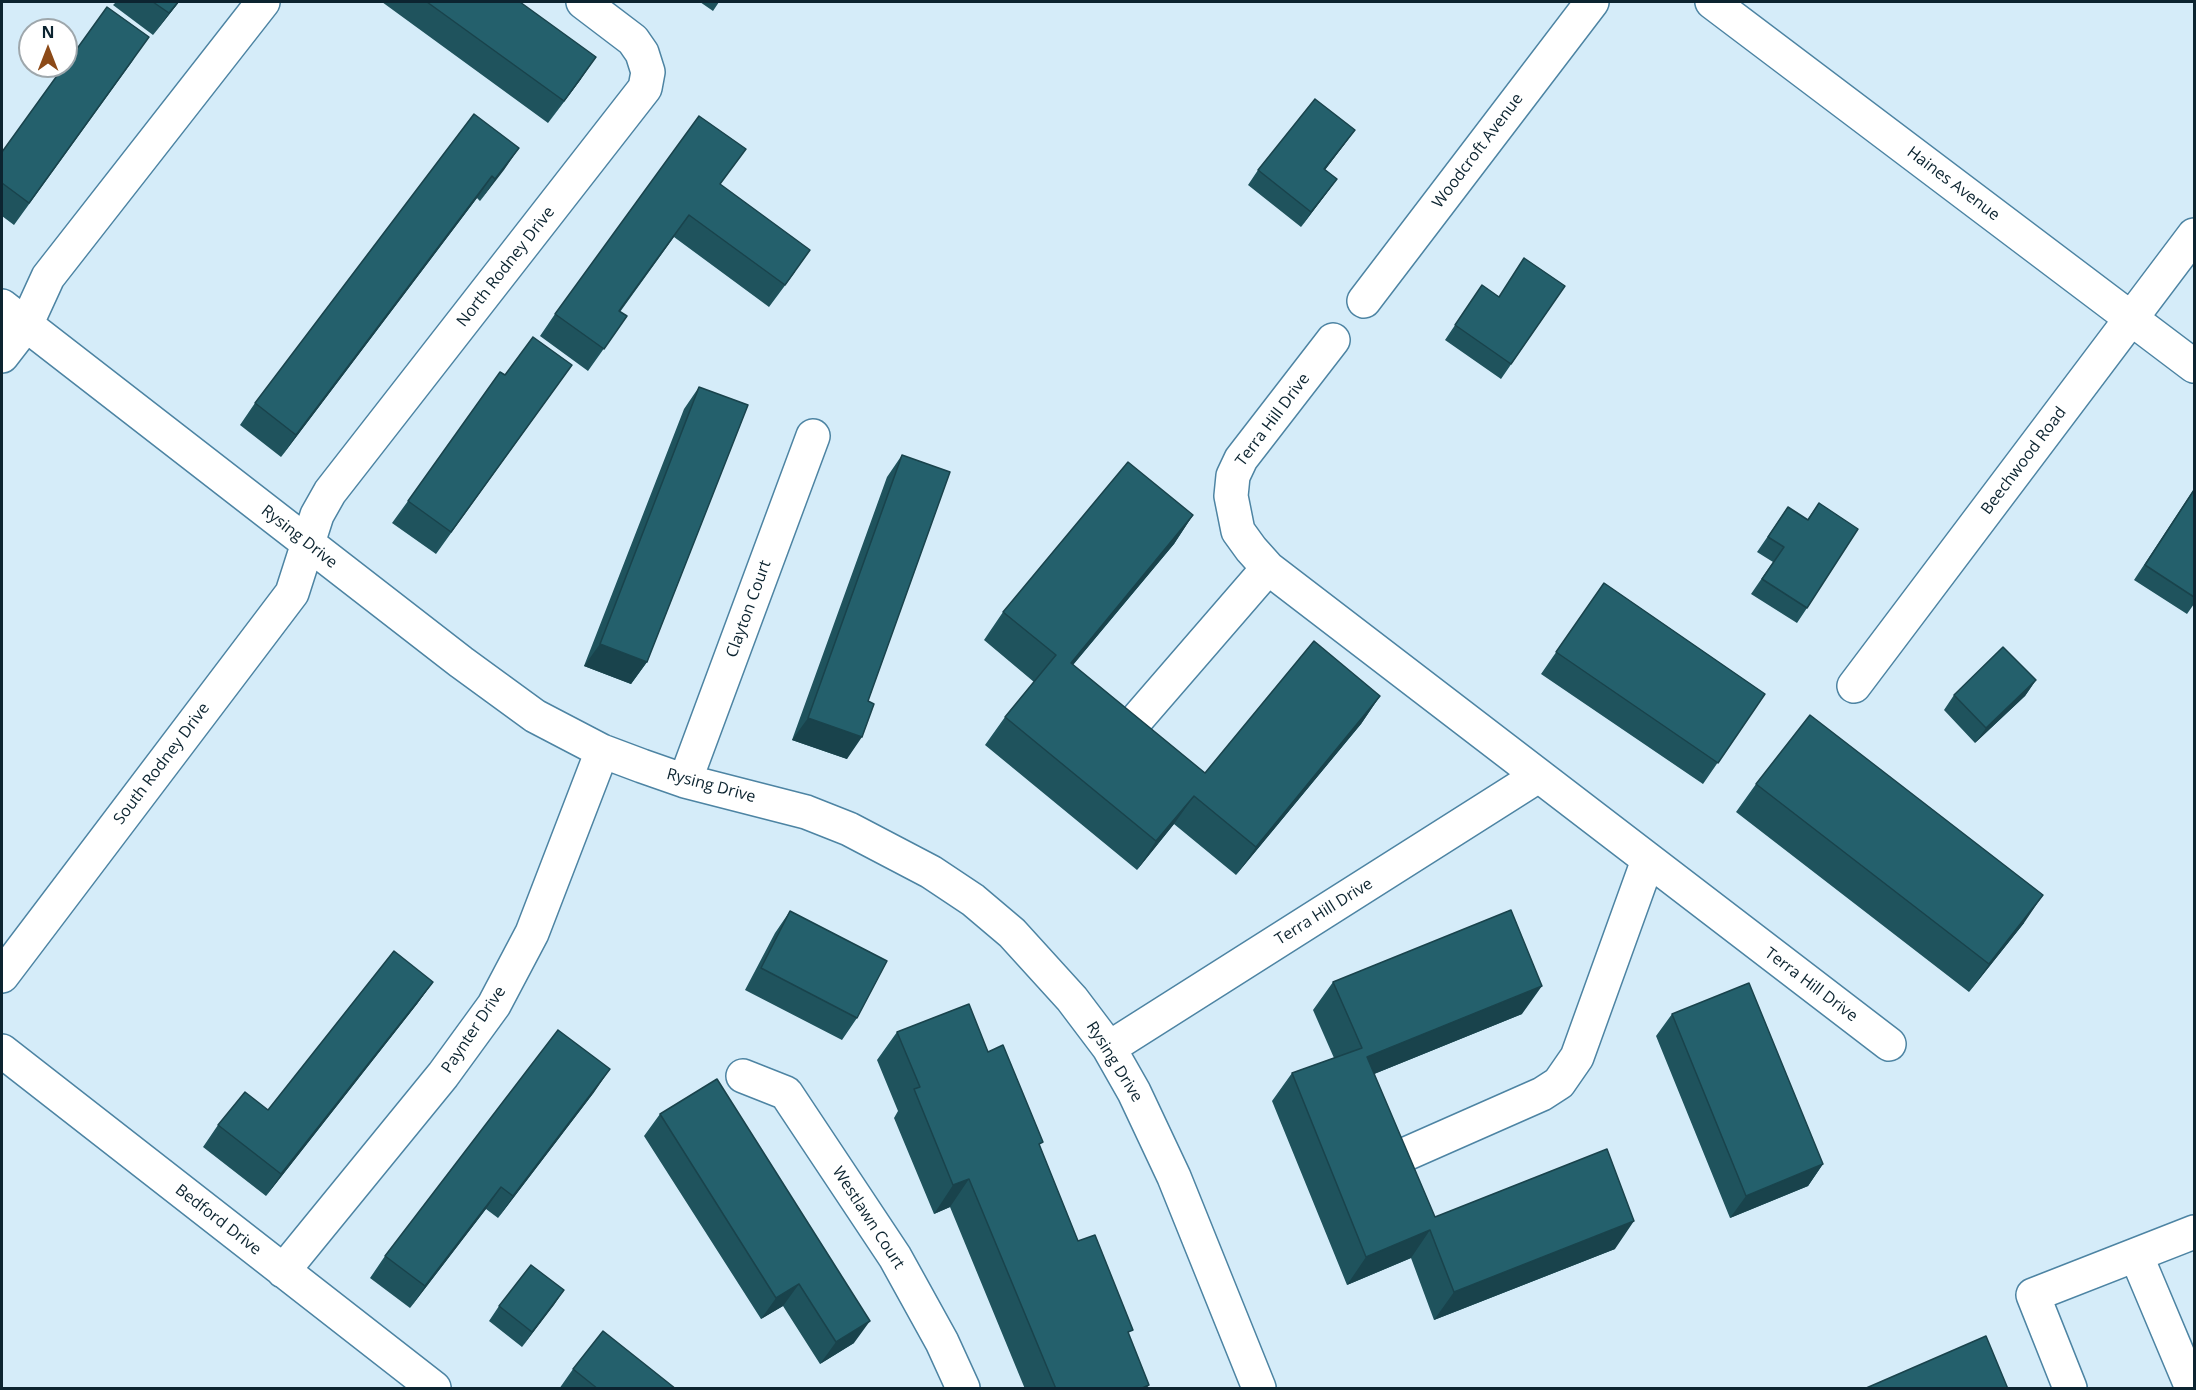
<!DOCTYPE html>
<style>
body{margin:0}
#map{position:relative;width:2196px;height:1390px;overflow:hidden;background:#d5ecf9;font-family:"Open Sans",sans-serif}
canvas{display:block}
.frame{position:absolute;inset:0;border:3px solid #0c2430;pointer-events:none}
.north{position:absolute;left:18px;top:18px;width:60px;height:60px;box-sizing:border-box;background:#fff;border:2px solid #9ea7ac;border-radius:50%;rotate:0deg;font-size:16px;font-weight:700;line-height:24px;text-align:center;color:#0c2430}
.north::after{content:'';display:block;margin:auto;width:21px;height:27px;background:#8c4a18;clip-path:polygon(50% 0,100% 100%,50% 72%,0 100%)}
</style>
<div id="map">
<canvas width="2196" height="1390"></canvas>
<div class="frame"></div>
<div class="north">N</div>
</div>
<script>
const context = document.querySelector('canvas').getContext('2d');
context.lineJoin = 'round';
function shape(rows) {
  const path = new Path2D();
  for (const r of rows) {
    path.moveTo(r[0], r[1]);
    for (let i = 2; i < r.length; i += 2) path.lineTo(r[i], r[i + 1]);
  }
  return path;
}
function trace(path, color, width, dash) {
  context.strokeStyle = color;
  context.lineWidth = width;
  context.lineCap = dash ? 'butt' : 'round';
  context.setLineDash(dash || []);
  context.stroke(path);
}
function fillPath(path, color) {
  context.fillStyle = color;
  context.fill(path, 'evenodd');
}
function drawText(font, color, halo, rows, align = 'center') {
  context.font = font + ' "Open Sans",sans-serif';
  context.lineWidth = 6;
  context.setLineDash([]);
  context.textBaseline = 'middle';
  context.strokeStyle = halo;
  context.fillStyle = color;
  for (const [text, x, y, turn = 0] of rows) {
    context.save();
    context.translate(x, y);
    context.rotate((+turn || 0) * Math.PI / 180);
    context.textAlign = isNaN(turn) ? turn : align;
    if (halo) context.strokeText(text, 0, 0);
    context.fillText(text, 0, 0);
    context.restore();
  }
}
const minor = shape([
 [1712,2,2194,366],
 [1364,301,1592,2],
 [2,306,461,662,535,716,602,751,642,766,685,781,806,812,849,829,931,872,973,900,1012,933,1072,999,1109,1048,1134,1092,1174,1177,1259,1388],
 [1333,340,1241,459,1233,476,1231,496,1238,531,1251,549,1268,568,1889,1044],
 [2,356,26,325,48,277,263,2],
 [1854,686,2194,235],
 [1139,717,1268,568],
 [685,781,813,436],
 [2,976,292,593,317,515,330,492,645,88,648,72,642,53,633,40,583,2],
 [1109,1048,1538,776],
 [2,1051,434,1388],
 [743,1076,786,1093,895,1257,942,1342,963,1388],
 [1406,1154,1542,1094,1559,1083,1577,1057,1648,860],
 [2136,1255,2192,1388],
 [283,1271,443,1075,494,1005,532,933,602,751],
 [2070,1388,2033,1295,2194,1232]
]);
const wall = shape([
 [116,2,179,2,153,35,113,5],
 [382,2,520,2,581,79,548,123],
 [700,2,719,2,713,11],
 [134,59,14,225,2,216,2,152],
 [1355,130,1325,170,1337,179,1301,227,1248,185,1258,170],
 [519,148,480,201,477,198,281,457,240,425,255,403],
 [720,184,795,272,769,307,674,237,620,312,627,316,588,371,540,336,555,314],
 [1482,285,1499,297,1565,286,1501,379,1445,340],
 [572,365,436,554,392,523,408,501,505,375],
 [699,387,647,662,631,684,584,666,684,409],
 [902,455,847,759,792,740,887,477],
 [2194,489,2194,604,2187,614,2134,580],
 [1819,503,1807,608,1797,623,1751,594,1773,562,1757,552,1788,507,1807,520],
 [1193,515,1174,544,1073,665,1205,773,1380,696,1361,724,1236,875,1174,824,1137,870,985,745,1005,717,1034,682,984,640,1003,612],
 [1604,583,1765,694,1703,784,1541,674],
 [2036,680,2025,696,1975,743,1944,710,1954,695],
 [1756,784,2024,923,1969,992,1736,812],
 [790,911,857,1018,842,1040,745,990,775,933],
 [433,982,417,1004,266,1196,203,1147,218,1125,268,1110],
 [1333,982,1522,1014,1374,1074,1435,1217,1615,1249,1434,1320,1411,1258,1347,1285,1272,1101,1292,1073,1334,1058,1313,1010],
 [1672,1014,1823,1164,1808,1186,1730,1218,1656,1036],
 [897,1032,988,1052,1040,1147,1078,1241,1129,1336,1149,1385,1146,1389,1025,1389,950,1207,934,1214,894,1118,898,1111,877,1060],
 [595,1091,498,1218,486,1209,410,1308,370,1278,385,1256],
 [660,1114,854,1343,820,1364,783,1306,761,1319,644,1136],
 [564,1290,522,1347,489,1321,499,1306],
 [573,1369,676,1389,559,1389]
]);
const shadedWall = shape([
 [178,2,179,2,153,35,169,13],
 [596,57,581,79,548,123],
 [1355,130,1344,145,1314,184,1324,169],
 [519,148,504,170,480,201,495,179],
 [492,176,477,198,281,457,296,435],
 [1337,179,1326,194,1301,227,1311,212],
 [1193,515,1174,544,1051,691,1071,663],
 [600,644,647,662,631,684,584,666],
 [2036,680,2025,696,1975,743,1986,728],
 [1380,696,1361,724,1236,875,1256,847],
 [808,718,862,737,847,759,792,740],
 [1194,796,1174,824,1137,870,1156,841],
 [2043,895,2024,923,1969,992,1989,964],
 [433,982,417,1004,266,1196,281,1174],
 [1542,986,1522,1014,1347,1085,1367,1057],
 [610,1069,595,1091,498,1218,513,1196],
 [1823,1164,1808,1186,1730,1218,1746,1196],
 [969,1179,950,1207,934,1214,953,1185],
 [501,1187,486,1209,410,1308,425,1286],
 [1634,1221,1615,1249,1434,1320,1454,1292],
 [1430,1230,1411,1258,1347,1285,1366,1257],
 [799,1284,783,1306,761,1319,776,1298],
 [564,1290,554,1305,522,1347,532,1332],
 [870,1321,854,1343,820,1364,836,1342]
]);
const building = shape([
 [153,2,178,2,169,13,153,2],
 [427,2,520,2,596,57,564,101,427,2],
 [107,7,149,37,29,203,2,183,2,152,64,66,66,66,66,64,107,7],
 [1315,99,1355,130,1324,169,1337,179,1311,212,1258,170,1315,99],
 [474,114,519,148,495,179,492,176,296,435,255,403,474,114],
 [699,116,746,149,720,184,810,250,785,285,689,215,619,311,627,316,604,349,555,314,699,116],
 [1524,258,1565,286,1511,364,1455,325,1482,285,1499,297,1524,258],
 [533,337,572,365,451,532,408,501,500,372,505,375,533,337],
 [699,387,748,405,647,662,600,644,699,387],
 [902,455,950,472,868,701,874,704,862,737,808,718,902,455],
 [1128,462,1193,515,1071,663,1205,773,1314,641,1380,696,1256,847,1194,796,1156,841,1005,717,1056,655,1003,612,1128,462],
 [2194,490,2194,597,2145,565,2194,490],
 [1819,503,1858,529,1807,608,1762,579,1784,547,1768,537,1788,507,1808,520,1819,503],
 [1604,583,1765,694,1718,763,1556,652,1604,583],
 [2003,647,2036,680,1986,728,1954,695,2003,647],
 [1810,715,2043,895,1989,964,1756,784,1810,715],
 [1511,910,1542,986,1367,1057,1435,1217,1607,1149,1634,1221,1454,1292,1430,1230,1366,1257,1292,1073,1362,1048,1333,982,1511,910],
 [790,911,887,961,857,1018,761,968,790,911],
 [394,951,433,982,281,1174,218,1125,245,1092,268,1110,394,951],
 [1749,983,1823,1164,1746,1196,1672,1014,1749,983],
 [969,1004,988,1052,1003,1045,1043,1142,1039,1144,1078,1241,1095,1235,1133,1330,1128,1332,1149,1385,1140,1389,1056,1389,969,1179,953,1185,914,1089,920,1087,897,1032,969,1004],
 [558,1030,610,1069,513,1196,501,1187,425,1286,385,1256,558,1030],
 [717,1079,870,1321,836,1342,799,1284,776,1298,660,1114,717,1079],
 [531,1265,564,1290,532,1332,499,1306,531,1265],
 [603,1331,676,1389,598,1389,573,1369,603,1331],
 [1986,1336,2008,1389,1864,1389,1986,1336]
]);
const streetNames = [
 ["Woodcroft Avenue",1478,151,-53],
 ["Haines Avenue",1953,184,37],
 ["North Rodney Drive",506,267,-52],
 ["Terra Hill Drive",1273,420,-53],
 ["Beechwood Road",2024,461,-53],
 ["Rysing Drive",299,537,38],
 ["Clayton Court",749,609,-70],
 ["South Rodney Drive",162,764,-53],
 ["Rysing Drive",711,786,15],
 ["Terra Hill Drive",1324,912,-32],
 ["Terra Hill Drive",1811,985,37],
 ["Paynter Drive",474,1030,-56],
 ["Rysing Drive",1114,1062,58],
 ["Westlawn Court",868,1218,57],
 ["Bedford Drive",218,1220,38]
];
trace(minor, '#4d84a3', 36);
trace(minor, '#fff', 33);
fillPath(wall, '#1f535d');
fillPath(shadedWall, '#19434c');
fillPath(building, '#24606c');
trace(building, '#19434c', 1.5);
drawText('16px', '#0c2430', '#fff', streetNames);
</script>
